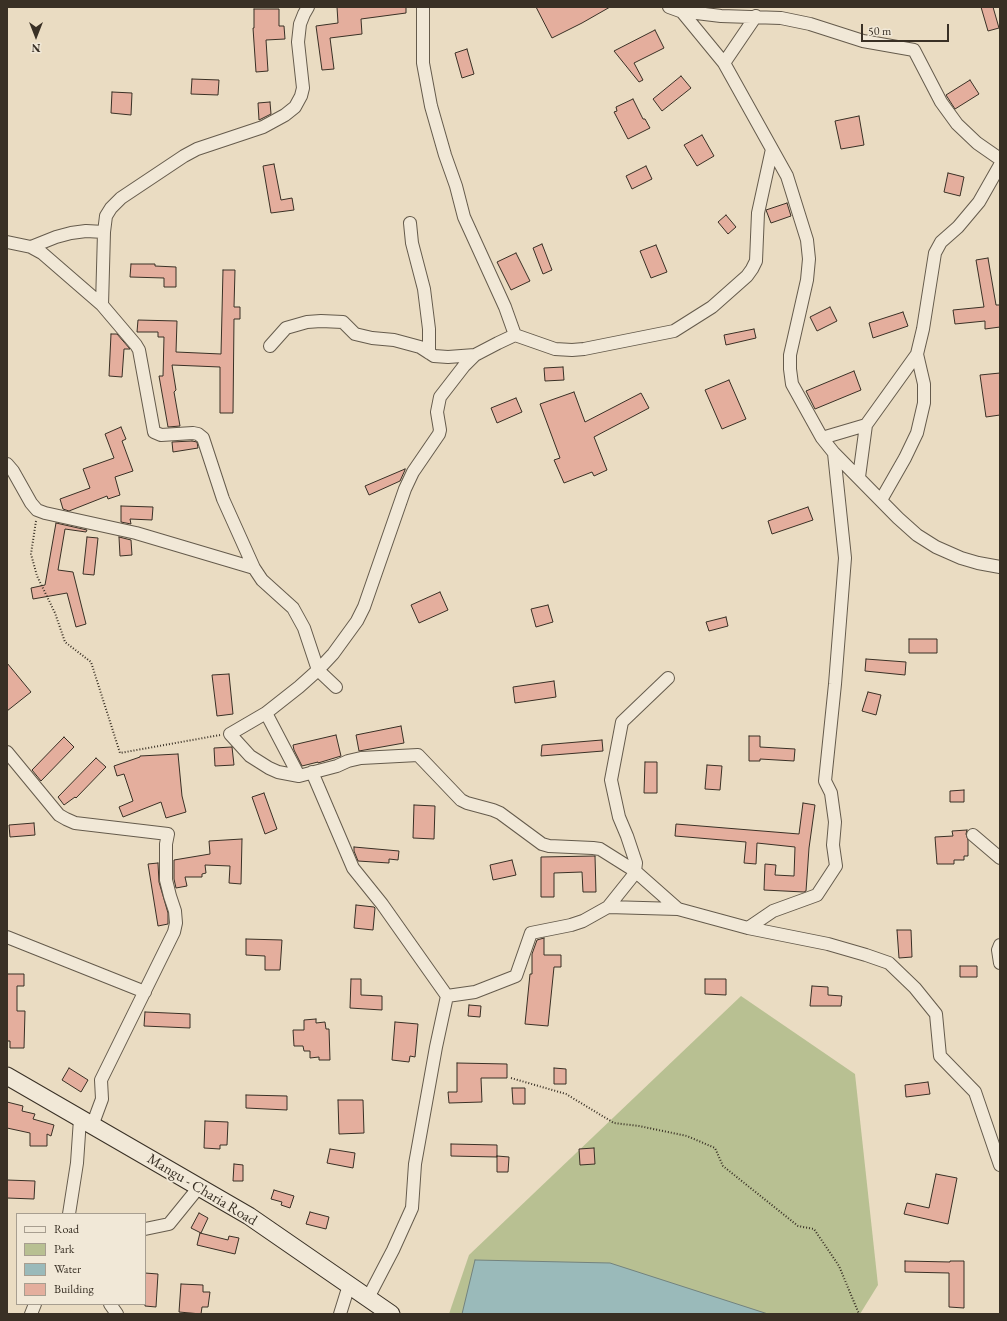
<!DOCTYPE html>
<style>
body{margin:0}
#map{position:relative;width:1007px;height:1321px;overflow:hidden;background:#eadcc2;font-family:"EB Garamond",serif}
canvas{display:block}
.frame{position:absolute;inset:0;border:8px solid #393025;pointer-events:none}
.legend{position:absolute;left:16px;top:1213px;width:130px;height:92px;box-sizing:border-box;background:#f1e8d7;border:1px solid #a79e90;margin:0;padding:5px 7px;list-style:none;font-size:12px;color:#393025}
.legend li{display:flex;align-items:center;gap:8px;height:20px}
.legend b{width:20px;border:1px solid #a79e90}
.north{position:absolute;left:16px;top:16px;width:40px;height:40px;-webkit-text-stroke:3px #f1e8d7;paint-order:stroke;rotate:180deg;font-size:11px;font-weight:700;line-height:16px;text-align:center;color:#393025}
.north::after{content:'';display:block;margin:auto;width:14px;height:18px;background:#393025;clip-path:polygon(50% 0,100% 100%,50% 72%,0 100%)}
.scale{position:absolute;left:861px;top:24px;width:88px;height:18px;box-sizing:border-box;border:2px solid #393025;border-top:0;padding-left:5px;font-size:12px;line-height:14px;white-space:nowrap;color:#393025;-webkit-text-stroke:3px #f1e8d7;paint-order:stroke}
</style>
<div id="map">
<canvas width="1007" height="1321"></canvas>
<div class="frame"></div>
<ul class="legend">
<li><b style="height:5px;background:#f1e8d7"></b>Road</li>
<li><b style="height:11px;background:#b8c092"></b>Park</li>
<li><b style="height:11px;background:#9ababa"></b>Water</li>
<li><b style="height:11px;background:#e4ae9d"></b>Building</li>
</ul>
<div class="north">N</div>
<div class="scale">50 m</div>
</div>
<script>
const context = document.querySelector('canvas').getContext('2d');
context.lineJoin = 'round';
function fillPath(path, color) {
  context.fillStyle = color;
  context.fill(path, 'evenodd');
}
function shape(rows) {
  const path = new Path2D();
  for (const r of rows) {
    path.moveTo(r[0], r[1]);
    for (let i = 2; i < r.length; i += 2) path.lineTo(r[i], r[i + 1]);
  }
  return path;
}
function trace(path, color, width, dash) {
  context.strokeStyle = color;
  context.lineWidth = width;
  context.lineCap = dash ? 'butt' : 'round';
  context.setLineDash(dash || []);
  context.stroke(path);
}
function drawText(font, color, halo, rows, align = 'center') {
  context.font = font + ' "EB Garamond",serif';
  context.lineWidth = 3.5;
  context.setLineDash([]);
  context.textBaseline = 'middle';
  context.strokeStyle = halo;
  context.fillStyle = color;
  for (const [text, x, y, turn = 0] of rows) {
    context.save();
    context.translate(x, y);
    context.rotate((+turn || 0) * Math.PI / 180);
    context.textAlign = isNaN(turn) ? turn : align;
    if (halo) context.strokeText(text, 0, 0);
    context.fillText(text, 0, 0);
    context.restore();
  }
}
const green = shape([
 [741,996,855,1074,878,1285,860,1314,449,1314,469,1255]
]);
const water = shape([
 [475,1260,610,1263,768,1314,462,1314,475,1260]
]);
const building = shape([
 [337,7,406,7,406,13,361,19,362,34,330,38,334,69,322,70,316,26,338,23,337,7],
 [536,7,610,7,582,23,552,38,536,7],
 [981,7,993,7,999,28,988,31,981,7],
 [254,9,279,9,279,26,284,26,285,39,266,40,268,71,256,72,253,28,254,28,254,9],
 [655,30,664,48,634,63,643,80,639,82,614,51,655,30],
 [467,49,474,74,462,78,455,53,467,49],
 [681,76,691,88,662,111,653,99,681,76],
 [192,79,219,80,218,95,191,94,192,79],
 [970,80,979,94,955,109,946,95,970,80],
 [112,92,132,93,131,115,111,113,112,92],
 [633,99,643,119,645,119,650,128,628,139,614,112,617,111,616,107,633,99],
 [270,102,271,114,259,120,258,103,270,102],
 [859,116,864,145,841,149,835,121,859,116],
 [702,135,714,156,697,166,684,145,702,135],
 [274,164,281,200,292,198,294,210,271,213,263,166,274,164],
 [646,166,652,179,632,189,626,176,646,166],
 [948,173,964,177,960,196,944,192,948,173],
 [787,203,791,216,771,223,766,210,787,203],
 [726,215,736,227,728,234,718,222,726,215],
 [542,244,552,270,543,274,533,248,542,244],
 [656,245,667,272,651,278,640,251,656,245],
 [516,253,530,281,511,290,497,262,516,253],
 [988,258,996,305,1000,305,1000,327,985,329,985,321,955,324,953,310,984,307,976,260,988,258],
 [131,264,155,264,155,266,176,267,176,287,164,287,164,278,130,277,131,264],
 [223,270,235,270,234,307,240,307,240,319,234,319,233,413,220,413,220,367,172,365,176,390,174,392,180,426,168,427,159,376,163,376,164,337,158,337,158,332,137,332,138,320,177,321,176,352,221,354,223,270],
 [830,307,837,321,817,331,810,317,830,307],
 [903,312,908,326,873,338,869,323,903,312],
 [754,329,756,338,726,345,724,335,754,329],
 [111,334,117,334,130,349,124,349,122,377,109,376,111,334],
 [563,367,564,380,545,381,544,368,563,367],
 [854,371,861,390,815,409,806,391,854,371],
 [1000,373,1000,415,986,417,980,375,1000,373],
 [729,380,746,419,722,429,705,390,729,380],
 [574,392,585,422,641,393,649,408,594,437,607,470,594,476,592,472,564,483,554,460,560,458,540,404,574,392],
 [516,398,522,412,497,423,491,408,516,398],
 [121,427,126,439,122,441,133,471,115,477,120,495,108,499,107,496,69,511,63,509,60,499,90,488,83,469,114,458,105,434,121,427],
 [192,441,197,442,198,448,173,452,172,442,192,441],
 [405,469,405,470,400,481,369,495,365,486,405,469],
 [121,506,153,507,152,520,130,519,131,524,121,522,121,506],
 [808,507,813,520,772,534,768,521,808,507],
 [56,523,87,530,86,532,65,529,58,570,73,572,86,624,76,627,67,593,33,599,31,588,45,585,56,523],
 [87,537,98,538,94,575,83,574,87,537],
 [119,537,131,540,132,555,120,556,119,537],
 [440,592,448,610,419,623,411,605,440,592],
 [548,605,553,622,536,627,531,609,548,605],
 [726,617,728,626,709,631,706,622,726,617],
 [909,639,937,639,937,653,909,653,909,639],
 [866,659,906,662,905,675,865,671,866,659],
 [7,663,31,692,7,711,7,663],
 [229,674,233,714,217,716,212,675,229,674],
 [554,681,556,697,515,703,513,687,554,681],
 [868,692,881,695,876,715,862,711,868,692],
 [401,726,404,743,359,751,356,735,401,726],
 [336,735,341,756,318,763,318,762,302,766,294,750,293,745,336,735],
 [749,736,760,736,760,747,795,749,794,761,760,759,760,761,749,761,749,736],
 [64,737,74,747,41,781,32,770,64,737],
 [602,740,603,751,541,756,542,745,602,740],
 [232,747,234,765,215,766,214,748,232,747],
 [178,754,182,796,186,812,166,818,161,802,123,817,119,807,133,801,124,774,117,776,114,766,140,757,140,756,178,754],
 [96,758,106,767,76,798,75,797,64,805,58,797,96,758],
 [645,762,657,762,657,793,644,793,645,762],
 [707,765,722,766,720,790,705,789,707,765],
 [964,790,964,802,950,802,950,791,964,790],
 [264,793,277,829,265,834,252,797,264,793],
 [803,803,815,805,809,848,806,891,804,892,764,890,765,864,776,865,775,875,794,876,795,847,757,843,756,864,744,863,746,842,675,836,676,824,799,834,803,803],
 [414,805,435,806,434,839,413,838,414,805],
 [34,823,35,835,10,837,9,825,34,823],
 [967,830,966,834,968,840,968,856,964,856,964,860,954,860,954,864,937,864,935,837,953,836,952,831,967,830],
 [242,839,241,884,229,883,230,866,205,865,206,873,202,874,202,877,185,877,187,886,176,888,174,879,174,860,210,854,209,841,242,839],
 [354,847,399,851,398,860,389,859,389,863,358,861,354,851,354,847],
 [595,856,596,892,583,892,582,872,554,873,554,897,541,897,541,857,595,856],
 [512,860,516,875,493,880,490,865,512,860],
 [158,863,159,882,168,913,168,924,158,926,148,864,158,863],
 [356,905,374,907,375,908,373,930,354,928,356,905],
 [897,930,911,930,912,957,899,958,897,930],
 [544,938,544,955,561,955,561,967,554,967,548,1026,525,1024,530,974,532,974,532,954,537,940,544,938],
 [246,939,282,940,280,970,265,970,265,956,246,955,246,939],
 [960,966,977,966,977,977,960,977,960,966],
 [7,974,24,974,24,986,17,986,17,1011,25,1011,24,1048,10,1048,10,1041,7,1041,7,974],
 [351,979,361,979,361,995,382,996,382,1010,350,1008,351,979],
 [705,979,726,979,726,995,705,994,705,979],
 [812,986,828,987,828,995,842,996,841,1006,810,1006,812,986],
 [469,1005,481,1006,480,1017,468,1016,469,1005],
 [145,1012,190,1014,190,1028,144,1026,145,1012],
 [316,1019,316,1023,325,1022,326,1029,329,1029,330,1060,319,1060,319,1057,310,1058,310,1051,304,1051,303,1046,294,1046,293,1030,304,1030,304,1020,316,1019],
 [395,1022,418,1024,415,1057,410,1056,409,1062,392,1060,395,1022],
 [457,1063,507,1064,507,1078,481,1078,482,1102,449,1103,448,1092,457,1092,457,1063],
 [69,1068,88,1080,81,1092,62,1080,69,1068],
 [554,1068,566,1069,566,1084,554,1084,554,1068],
 [928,1082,930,1094,906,1097,905,1085,928,1082],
 [512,1088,525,1088,525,1104,513,1104,512,1088],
 [246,1095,287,1096,287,1110,246,1108,246,1095],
 [338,1100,363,1100,364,1133,339,1134,338,1100],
 [7,1102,23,1106,22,1111,35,1114,33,1119,54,1125,51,1136,47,1134,47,1146,30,1146,30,1133,7,1128,7,1102],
 [205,1121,228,1122,227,1145,220,1145,220,1149,204,1148,205,1121],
 [451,1144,497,1145,497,1157,451,1156,451,1144],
 [594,1148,595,1164,580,1165,579,1149,594,1148],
 [330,1149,355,1153,353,1168,327,1163,330,1149],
 [497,1156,509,1157,508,1172,497,1172,497,1156],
 [234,1164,243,1165,243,1181,233,1181,234,1164],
 [936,1174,957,1178,948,1224,904,1214,907,1203,929,1208,936,1174],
 [7,1180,35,1181,34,1199,7,1198,7,1180],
 [274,1190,294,1196,290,1208,281,1205,282,1202,271,1199,274,1190],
 [310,1212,329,1217,326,1229,306,1224,310,1212],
 [199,1213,208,1218,201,1233,191,1228,199,1213],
 [200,1233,228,1240,229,1236,239,1238,235,1254,197,1245,200,1233],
 [905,1261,950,1262,950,1261,964,1261,964,1308,949,1307,949,1273,905,1272,905,1261],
 [145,1273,158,1274,156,1307,145,1306,145,1273],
 [181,1284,203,1285,203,1292,210,1292,208,1307,202,1307,201,1314,179,1312,181,1284]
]);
const path = shape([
 [36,521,31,554,37,576,55,613,65,642,91,662,120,753,220,735],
 [511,1078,566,1094,614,1123,639,1126,687,1136,715,1148,723,1166,798,1226,814,1229,839,1266,859,1314]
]);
const street = shape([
 [423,7,423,63,431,106,445,155,456,186,464,217,505,307,515,335],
 [669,7,680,11,721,16,781,18,810,24,863,41,914,50,941,102,957,124,977,143,1000,159],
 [678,7,724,63,787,176,807,240,809,259,807,280,790,355,790,369,792,384,822,438,834,453,898,518,917,535,936,547,961,558,978,563,1000,567],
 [724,63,756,16],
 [410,223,412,243,424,289,429,329,429,353],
 [7,242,31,247,42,253,102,305,136,345,139,350,154,432,161,435,193,433,198,434,203,438,223,499,254,568,262,580,293,608,304,628,318,670,336,687],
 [31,247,56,237,71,233,86,231,104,232],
 [102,305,104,232,106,216,111,208,121,198,184,156,197,149,263,127,285,115,295,107,301,96,303,88,298,42,300,24,304,14,308,7],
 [270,346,286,328,307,322,321,321,343,322,355,334,372,338,394,340,420,347,434,356,448,357,475,355],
 [822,438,866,425],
 [7,464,13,471,31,503,37,510,45,513,136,533,254,568],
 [859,477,866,425,917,354,923,329,935,253,941,242,958,227,979,202,1000,165],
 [881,500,905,458,917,433,924,403,924,384,917,354],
 [266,713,299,776],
 [7,752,59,815,66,819,75,823,168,834,166,844,166,880,170,896,175,911,176,923,174,932,101,1080,102,1099,92,1126],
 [312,772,353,868,382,904,447,996,436,1047,415,1164,412,1208,393,1250,368,1298],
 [973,835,1000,858],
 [608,907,678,909,748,928,828,944,866,955,889,963,915,988,936,1014,940,1056,975,1092,1000,1165],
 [678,909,635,871,600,849,593,848,549,846,542,844,500,813,493,810,467,803,461,800,418,755,361,758,348,761,337,766,299,776,278,772,269,768,250,756,230,734,266,713,299,687,318,670,333,654,357,621,364,607,405,489,413,472,439,434,440,430,437,412,440,397,464,366,475,355,498,343,515,335,555,349,572,350,584,349,674,331,712,307,747,276,752,269,756,261,758,213,772,149],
 [748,928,773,911,817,895,836,866,833,845,835,822,831,793,825,781,835,684,845,558,834,453],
 [7,937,145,992],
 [1000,945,998,950,1000,963],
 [447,996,475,992,516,976,531,933,571,925,583,921,608,907,632,877,635,871,636,863,627,836,619,817,611,780,622,722,668,678],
 [69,1214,77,1163,80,1119],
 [145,1229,169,1224,199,1187],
 [110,1304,117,1314],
 [31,1314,35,1304],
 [340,1314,349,1285]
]);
const secondary = shape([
 [7,1076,249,1216,391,1314]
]);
const streetNames = [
 ["Mangu - Charia Road",202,1190,31]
];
fillPath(green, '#b8c092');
fillPath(water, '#9ababa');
trace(water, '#73837e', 1);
fillPath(building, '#e4ae9d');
trace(building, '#393025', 1);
trace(street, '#655b4c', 14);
trace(secondary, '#393025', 19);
trace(path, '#393025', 2, [1, 2]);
trace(street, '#f1e8d7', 12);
trace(secondary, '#f1e8d7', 17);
drawText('15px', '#393025', '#f1e8d7', streetNames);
</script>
